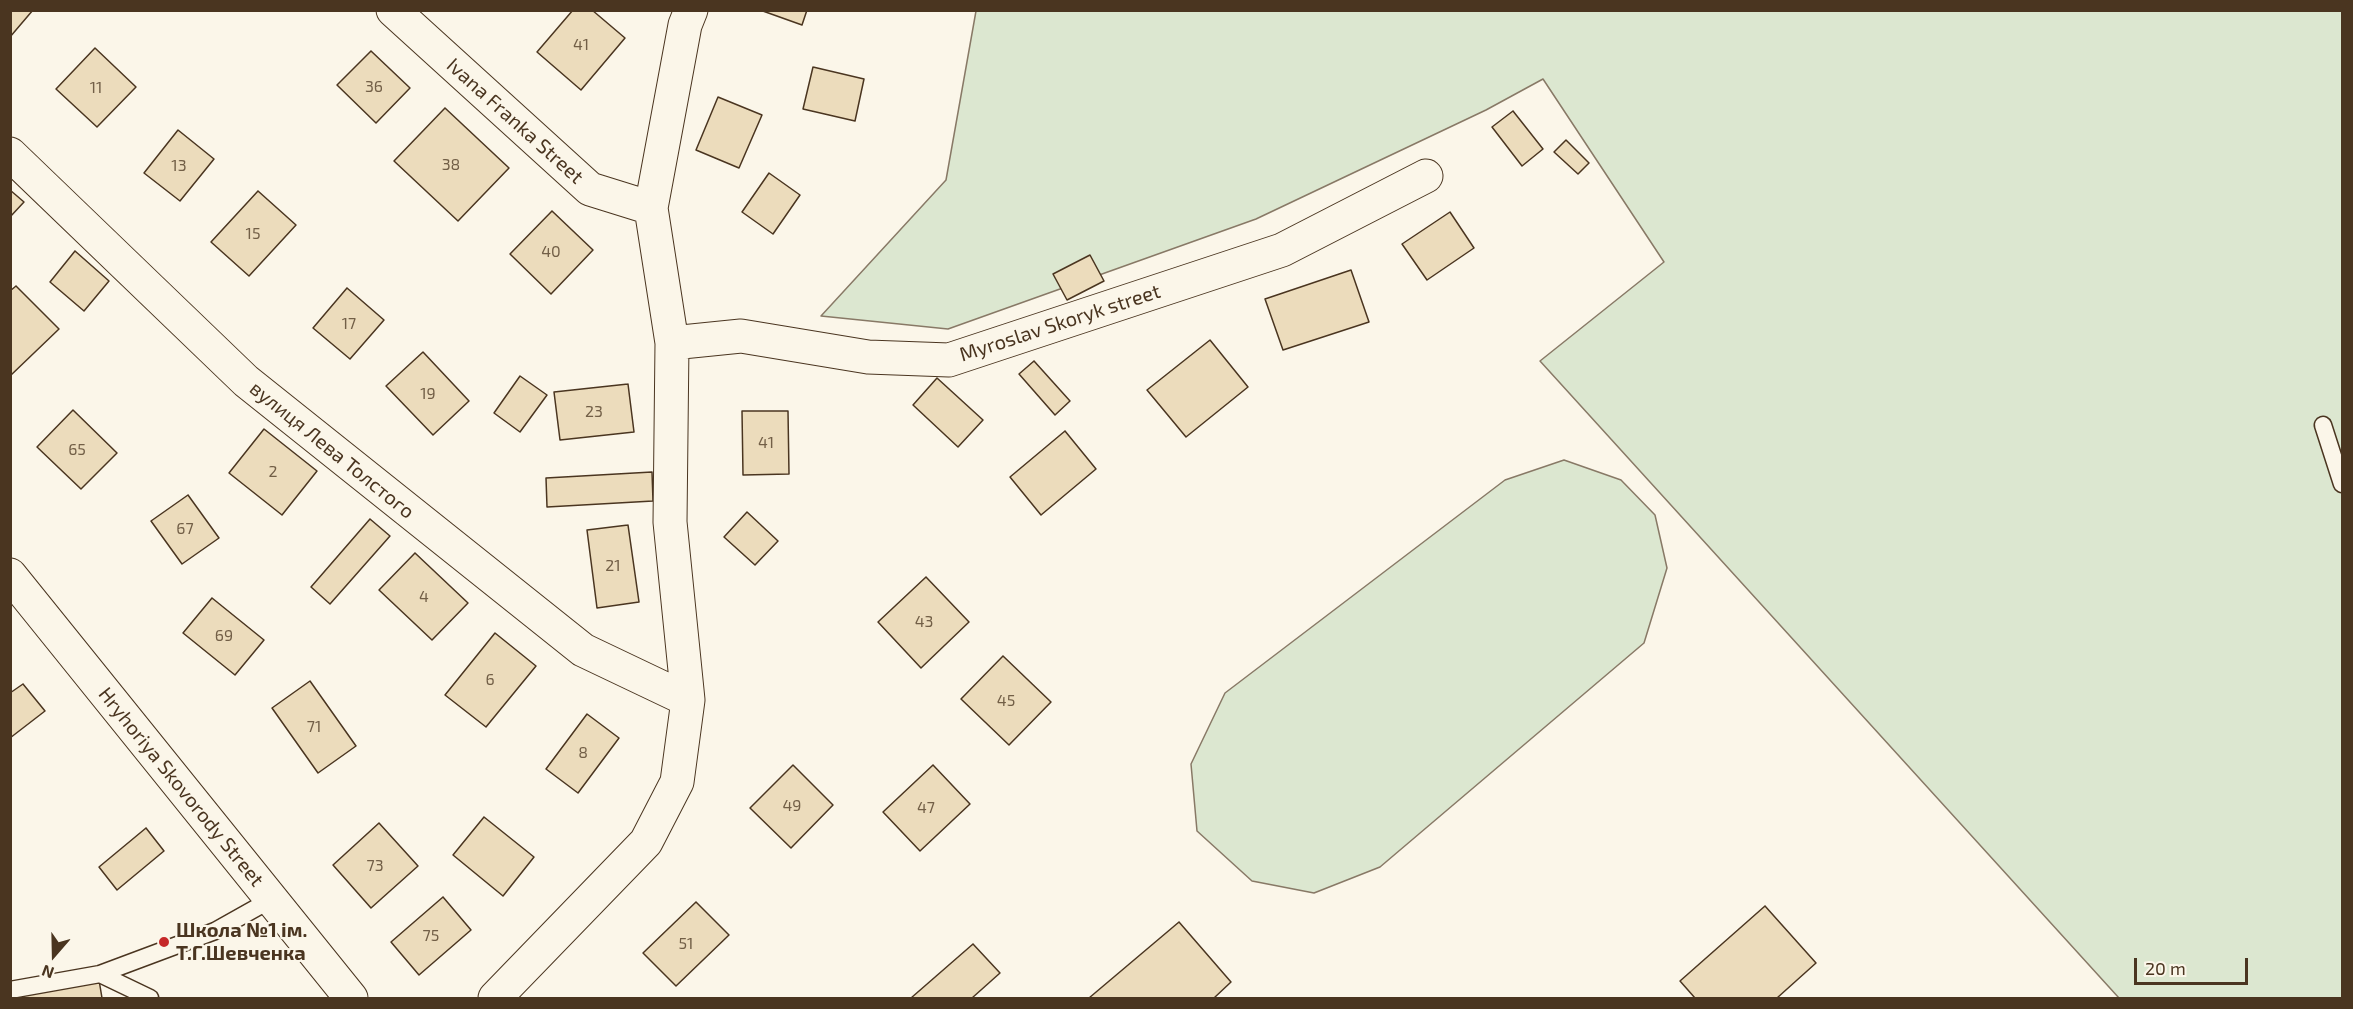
<!DOCTYPE html>
<meta charset="utf-8">
<style>
body{margin:0}
#map{position:relative;width:2353px;height:1009px;overflow:hidden;background:#fbf6e9;font-family:"Exo 2",sans-serif}
canvas{display:block}
.frame{position:absolute;inset:0;border:12px solid #4a3520;pointer-events:none}
.north{position:absolute;left:24px;top:925px;width:60px;height:60px;-webkit-text-stroke:4px #fbf6e9;paint-order:stroke;rotate:200deg;font-size:16px;font-weight:700;line-height:24px;text-align:center;color:#4a3520}
.north::after{content:'';display:block;margin:auto;width:21px;height:27px;background:#4a3520;clip-path:polygon(50% 0,100% 100%,50% 72%,0 100%)}
.scale{position:absolute;left:2134px;top:958px;width:114px;height:27px;box-sizing:border-box;border:3px solid #4a3520;border-top:0;padding-left:8px;font-size:18px;line-height:21px;white-space:nowrap;color:#4a3520;-webkit-text-stroke:4px #fbf6e9;paint-order:stroke}
</style>
<div id="map">
<canvas width="2353" height="1009"></canvas>
<div class="frame"></div>
<div class="north">N</div>
<div class="scale">20 m</div>
</div>
<script>
const context = document.querySelector('canvas').getContext('2d');
context.lineJoin = 'round';
function fillPath(path, color) {
  context.fillStyle = color;
  context.fill(path, 'evenodd');
}
function shape(rows) {
  const path = new Path2D();
  for (const r of rows) {
    path.moveTo(r[0], r[1]);
    for (let i = 2; i < r.length; i += 2) path.lineTo(r[i], r[i + 1]);
  }
  return path;
}
function trace(path, color, width, dash) {
  context.strokeStyle = color;
  context.lineWidth = width;
  context.lineCap = dash ? 'butt' : 'round';
  context.setLineDash(dash || []);
  context.stroke(path);
}
function drawText(font, color, halo, rows, align = 'center') {
  context.font = font + ' "Exo 2",sans-serif';
  context.lineWidth = 4.5;
  context.setLineDash([]);
  context.textBaseline = 'middle';
  context.strokeStyle = halo;
  context.fillStyle = color;
  for (const [text, x, y, turn = 0] of rows) {
    context.save();
    context.translate(x, y);
    context.rotate((+turn || 0) * Math.PI / 180);
    context.textAlign = isNaN(turn) ? turn : align;
    if (halo) context.strokeText(text, 0, 0);
    context.fillText(text, 0, 0);
    context.restore();
  }
}
const green = shape([
 [976,11,2342,11,2342,998,2119,998,1540,361,1664,262,1543,79,1486,110,1256,219,948,329,821,316,946,180,976,11],
 [1564,460,1621,480,1655,515,1667,568,1644,643,1380,867,1314,893,1252,881,1197,831,1191,764,1225,693,1505,480,1564,460]
]);
const building = shape([
 [10,10,33,10,10,37,10,10],
 [573,10,592,10,625,38,581,90,537,52,573,10],
 [760,10,807,10,802,25,760,10],
 [95,48,136,87,97,127,56,89,95,48],
 [371,51,410,88,376,123,337,85,371,51],
 [813,67,864,79,855,121,803,109,813,67],
 [718,97,762,115,739,168,696,150,718,97],
 [445,108,509,168,458,221,394,161,445,108],
 [1513,111,1543,149,1522,166,1492,127,1513,111],
 [178,130,214,159,180,201,144,173,178,130],
 [1566,140,1589,163,1578,174,1554,152,1566,140],
 [769,173,800,195,773,234,742,212,769,173],
 [10,190,24,202,10,217,10,190],
 [258,191,296,225,249,276,211,242,258,191],
 [552,211,593,250,551,294,510,254,552,211],
 [1450,212,1474,248,1427,280,1402,244,1450,212],
 [75,251,109,281,84,311,50,282,75,251],
 [1090,255,1104,281,1067,300,1053,274,1090,255],
 [1351,270,1369,322,1283,350,1265,299,1351,270],
 [16,286,59,329,10,376,10,291,16,286],
 [347,288,384,320,350,359,313,328,347,288],
 [1210,340,1248,387,1186,437,1147,390,1210,340],
 [423,352,469,401,433,435,386,386,423,352],
 [1034,361,1070,401,1055,415,1019,374,1034,361],
 [520,376,547,395,520,432,494,413,520,376],
 [937,378,983,420,958,447,913,405,937,378],
 [628,384,634,432,560,440,554,392,628,384],
 [73,410,117,453,81,489,37,447,73,410],
 [742,411,788,411,789,474,743,475,742,411],
 [264,429,317,471,282,515,229,473,264,429],
 [1065,431,1096,469,1041,515,1010,477,1065,431],
 [652,472,653,501,547,507,546,478,652,472],
 [188,495,219,538,182,564,151,521,188,495],
 [747,512,778,541,755,565,724,537,747,512],
 [370,519,390,536,330,604,311,587,370,519],
 [628,525,639,602,597,608,587,530,628,525],
 [415,553,468,603,432,640,379,590,415,553],
 [926,577,969,622,921,668,878,622,926,577],
 [212,598,264,640,235,675,183,633,212,598],
 [495,633,536,666,486,727,445,695,495,633],
 [1003,656,1051,702,1009,745,961,699,1003,656],
 [310,681,356,746,318,773,272,708,310,681],
 [23,684,45,711,10,738,10,693,23,684],
 [587,714,619,738,578,793,546,769,587,714],
 [793,765,833,805,791,848,750,808,793,765],
 [933,765,970,804,920,851,883,812,933,765],
 [484,817,534,857,503,896,453,855,484,817],
 [379,823,418,866,371,908,333,865,379,823],
 [146,828,164,851,117,890,99,867,146,828],
 [443,897,471,930,419,975,391,942,443,897],
 [696,902,729,935,676,986,643,953,696,902],
 [1765,906,1816,963,1777,998,1695,998,1680,981,1765,906],
 [1179,922,1231,982,1214,998,1089,998,1179,922],
 [973,944,1000,973,972,998,911,998,973,944],
 [99,980,102,998,10,998,10,996,99,980]
]);
const lane = shape([
 [2323,425,2342,484],
 [100,974,150,998],
 [10,990,100,974,215,931,272,899]
]);
const street = shape([
 [393,10,590,189,651,208],
 [10,154,246,381,583,650,688,700],
 [672,343,741,336,868,357,949,360,1282,250,1426,176],
 [495,998,646,842,677,782,688,700,670,522,672,343,651,208,685,25,691,10]
]);
const secondary = shape([
 [10,575,351,998]
]);
const markers = [
 [164,942,6,"#c62828"]
];
const numberNames = [
 ["41",581,45],
 ["36",374,87],
 ["11",96,88],
 ["38",451,165],
 ["13",179,166],
 ["15",253,234],
 ["40",551,252],
 ["17",349,324],
 ["19",428,394],
 ["23",594,412],
 ["41",766,443],
 ["65",77,450],
 ["2",273,472],
 ["67",185,529],
 ["21",613,566],
 ["4",424,597],
 ["43",924,622],
 ["69",224,636],
 ["6",490,680],
 ["45",1006,701],
 ["71",314,727],
 ["8",583,753],
 ["49",792,806],
 ["47",926,808],
 ["73",375,866],
 ["75",431,936],
 ["51",686,944]
];
const streetNames = [
 ["Ivana Franka Street",515,121,42],
 ["Myroslav Skoryk street",1060,323,-18],
 ["вулиця Лева Толстого",332,450,39],
 ["Hryhoriya Skovorody Street",181,787,51]
];
const poiNames = [
 ["Школа №1 ім.",176,930],
 ["Т.Г.Шевченка",176,953]
];
fillPath(green, '#dce7d0');
trace(green, '#887966', 1.5);
fillPath(building, '#ecdcbc');
trace(building, '#4a3520', 1.5);
trace(lane, '#4a3520', 19);
trace(street, '#4a3520', 35);
trace(secondary, '#4a3520', 35);
trace(lane, '#fbf6e9', 16);
trace(street, '#fbf6e9', 33);
trace(secondary, '#fbf6e9', 33);
for (const [x, y, r, color] of markers) {
  const dot = new Path2D();
  dot.arc(x, y, r, 0, 2 * Math.PI);
  context.fillStyle = color;
  context.fill(dot);
  trace(dot, '#fbf6e9', 2);
}
drawText('16px', '#725f47', null, numberNames);
drawText('20px', '#4a3520', '#fbf6e9', streetNames);
drawText('bold 20px', '#4a3520', '#fbf6e9', poiNames, 'left');
</script>
